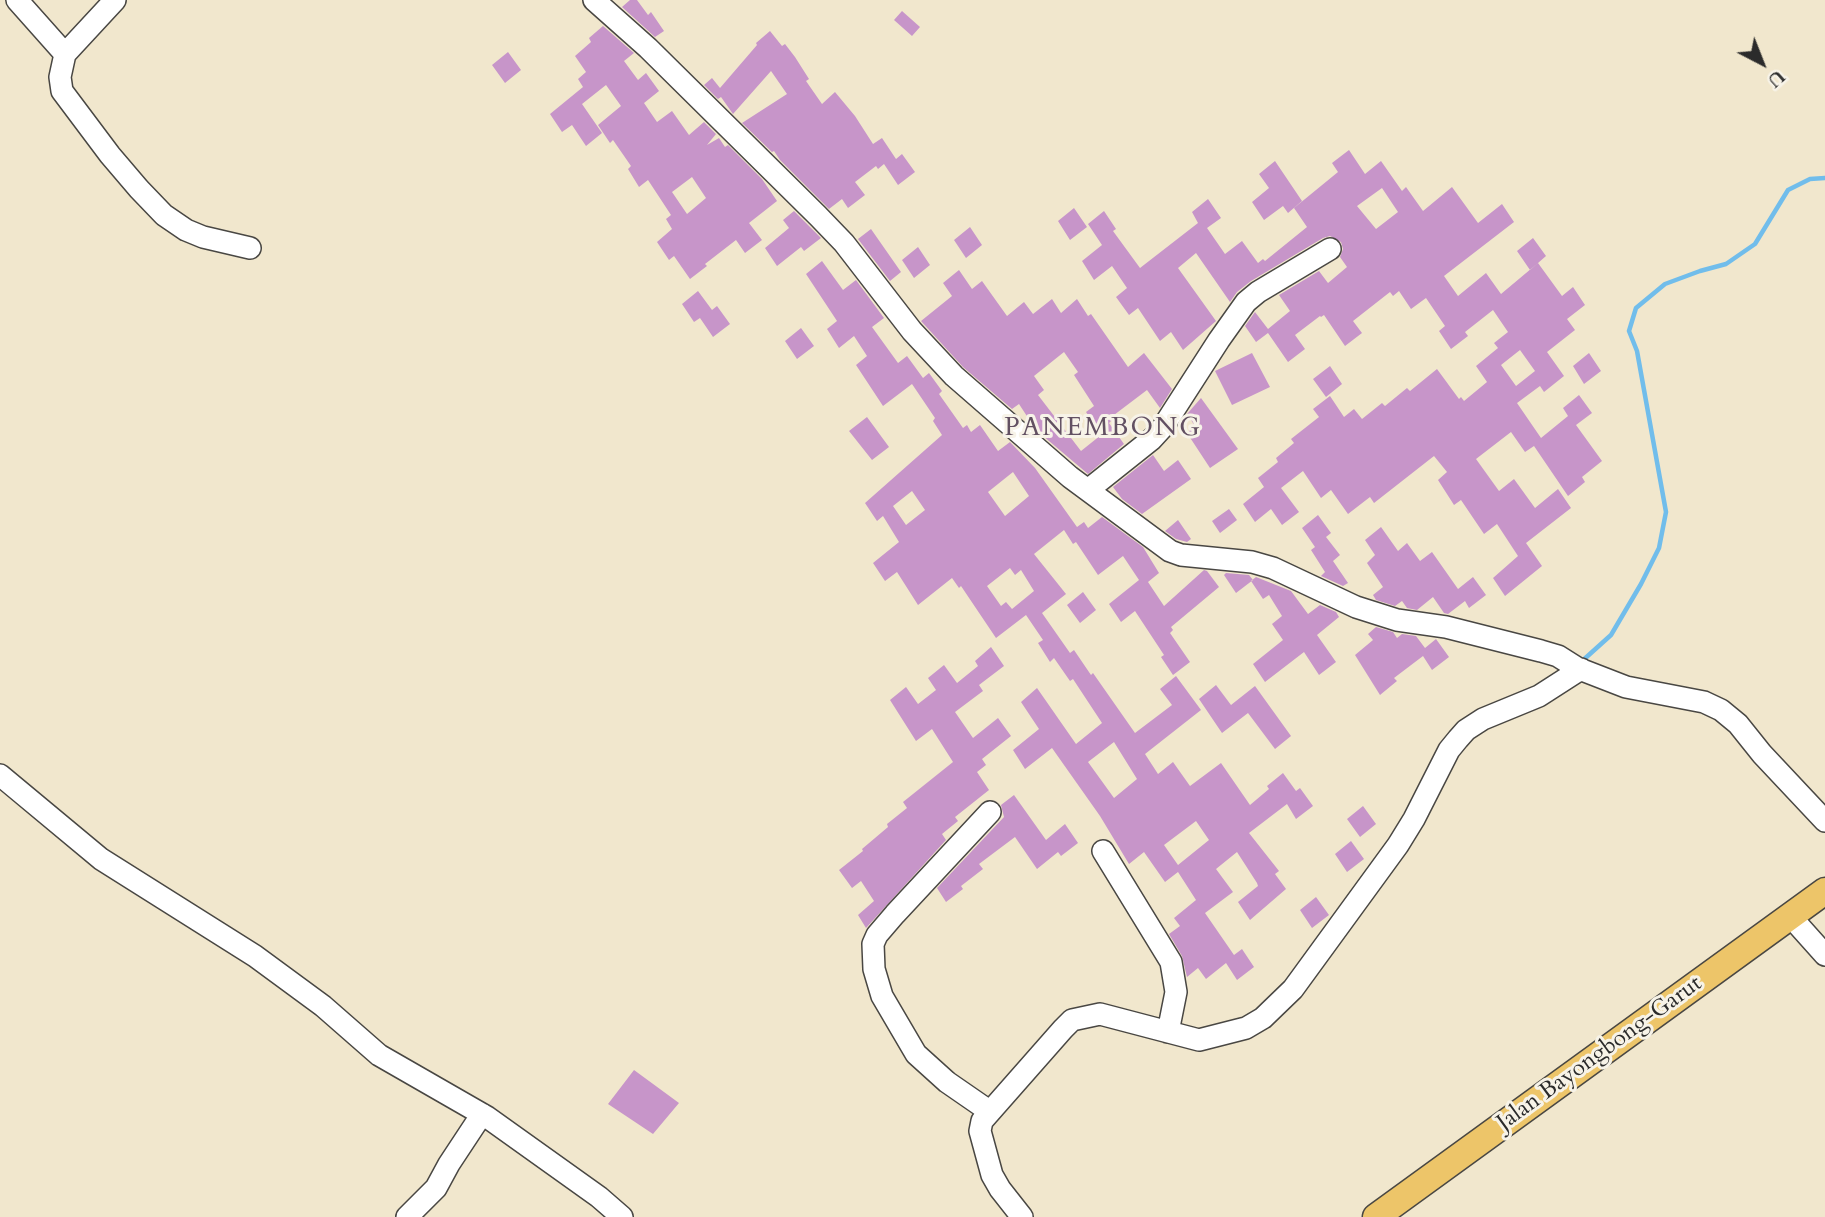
<!DOCTYPE html>
<style>
body{margin:0}
#map{position:relative;width:1825px;height:1217px;overflow:hidden;background:#f1e7cd;font-family:Cardo,serif}
canvas{display:block}
.north{position:absolute;left:1727px;top:28px;width:70px;height:70px;-webkit-text-stroke:5px #f7f3e8;paint-order:stroke;rotate:138deg;font-size:19px;font-weight:700;line-height:28px;text-align:center;color:#2b2b2b}
.north::after{content:'';display:block;margin:auto;width:24px;height:32px;background:#2b2b2b;clip-path:polygon(50% 0,100% 100%,50% 72%,0 100%)}
</style>
<div id="map">
<canvas width="1825" height="1217"></canvas>
<div class="north">U</div>
</div>
<script>
const context = document.querySelector('canvas').getContext('2d');
context.lineJoin = 'round';
function shape(rows) {
  const path = new Path2D();
  for (const r of rows) {
    path.moveTo(r[0], r[1]);
    for (let i = 2; i < r.length; i += 2) path.lineTo(r[i], r[i + 1]);
  }
  return path;
}
function trace(path, color, width, dash) {
  context.strokeStyle = color;
  context.lineWidth = width;
  context.lineCap = dash ? 'butt' : 'round';
  context.setLineDash(dash || []);
  context.stroke(path);
}
function fillPath(path, color) {
  context.fillStyle = color;
  context.fill(path, 'evenodd');
}
function drawText(font, color, halo, rows, align = 'center') {
  context.font = font + ' Cardo,serif';
  context.lineWidth = 6;
  context.setLineDash([]);
  context.textBaseline = 'middle';
  context.strokeStyle = halo;
  context.fillStyle = color;
  for (const [text, x, y, turn = 0] of rows) {
    context.save();
    context.translate(x, y);
    context.rotate((+turn || 0) * Math.PI / 180);
    context.textAlign = isNaN(turn) ? turn : align;
    if (halo) context.strokeText(text, 0, 0);
    context.fillText(text, 0, 0);
    context.restore();
  }
}
const stream = shape([
 [1581,662,1611,635,1641,584,1659,548,1666,512,1637,351,1629,331,1636,308,1665,284,1700,271,1726,264,1755,244,1788,190,1810,179,1825,178]
]);
const building = shape([
 [630,0,637,0,648,15,651,12,664,31,655,37,622,7],
 [902,11,920,27,912,36,894,20],
 [603,26,634,53,624,61,638,80,646,73,659,91,644,103,657,122,672,111,689,135,704,122,716,134,707,145,719,138,725,147,728,145,762,179,777,201,749,223,762,240,745,253,736,240,705,264,707,266,690,279,674,256,669,260,657,242,672,229,666,219,671,215,648,180,639,187,628,169,631,166,613,140,610,143,598,125,621,106,606,85,582,104,602,133,586,146,572,125,562,132,550,114,583,87,578,79,586,72,575,56,591,42,589,38],
 [692,177,706,198,687,214,672,192],
 [770,31,782,46,785,44,795,57,809,79,806,81,822,104,835,92,855,116,873,144,882,138,896,159,902,154,915,172,898,185,884,164,878,169,876,166,855,182,865,195,848,208,842,199,829,209,780,160,774,151,772,152,742,123,787,94,771,71,733,114,721,97,718,99,704,85,712,78,720,88,757,45,756,43],
 [508,52,521,70,505,83,492,65],
 [1349,150,1365,174,1381,161,1402,191,1406,187,1423,211,1452,187,1478,223,1502,204,1514,222,1444,276,1458,296,1486,273,1501,294,1538,263,1562,296,1573,287,1585,305,1567,319,1575,330,1547,352,1564,376,1544,392,1540,386,1517,403,1541,438,1568,416,1563,408,1579,395,1592,413,1576,425,1602,461,1582,477,1585,482,1568,496,1534,446,1525,452,1511,432,1476,459,1499,491,1514,479,1535,508,1558,489,1571,508,1526,543,1542,566,1505,596,1493,578,1518,556,1497,524,1484,534,1461,500,1454,505,1438,480,1447,472,1434,456,1374,503,1370,497,1348,514,1331,490,1321,498,1303,471,1281,488,1299,512,1282,525,1271,509,1255,522,1243,504,1264,487,1258,478,1278,462,1276,458,1294,443,1291,439,1319,417,1313,409,1330,396,1344,417,1354,409,1362,419,1382,403,1385,406,1407,388,1410,391,1437,369,1459,399,1461,397,1464,401,1487,382,1476,366,1498,348,1494,343,1508,332,1493,310,1465,332,1468,336,1451,349,1439,331,1445,326,1426,298,1411,309,1399,291,1393,296,1390,292,1353,321,1362,333,1345,346,1324,315,1321,317,1320,316,1295,335,1305,349,1288,362,1268,333,1256,342,1245,326,1255,312,1268,329,1290,311,1279,295,1319,271,1328,283,1347,267,1340,257,1343,249,1341,242,1330,236,1323,238,1251,281,1237,292,1230,302,1196,253,1178,268,1216,321,1183,350,1171,332,1160,341,1138,308,1129,315,1116,297,1127,288,1112,266,1094,280,1082,261,1102,245,1088,224,1104,211,1116,229,1113,231,1140,268,1198,223,1192,212,1208,199,1221,218,1207,228,1225,254,1242,241,1258,263,1263,259,1265,261,1307,227,1294,208,1338,172,1332,163],
 [1382,188,1398,212,1376,229,1357,206],
 [1520,350,1535,371,1516,386,1501,365],
 [1275,161,1302,201,1288,213,1283,206,1264,220,1252,202,1269,188,1259,174],
 [1074,208,1087,227,1070,240,1058,221],
 [794,211,821,238,804,251,801,247,777,266,765,248,789,228,783,220],
 [970,227,982,245,966,258,954,240],
 [871,229,901,272,890,281,858,239],
 [1533,238,1546,256,1530,270,1517,251],
 [918,247,930,265,914,278,902,260],
 [822,261,843,290,856,280,884,318,872,327,898,363,907,356,923,378,929,373,942,391,939,394,963,428,967,425,971,432,980,425,998,451,1010,442,1035,468,1077,527,1084,522,1088,528,1102,517,1143,547,1159,573,1148,582,1164,606,1204,570,1207,571,1219,587,1171,627,1173,630,1170,633,1190,662,1173,675,1161,657,1164,655,1135,611,1121,622,1109,604,1139,580,1123,556,1098,575,1076,542,1073,544,1064,530,1034,554,1066,594,1042,613,1070,653,1074,650,1091,675,1093,673,1135,733,1172,705,1160,689,1176,676,1201,710,1145,754,1158,774,1173,762,1190,786,1221,763,1250,805,1269,789,1267,786,1283,773,1296,791,1300,788,1313,806,1296,819,1287,804,1249,833,1279,871,1275,874,1286,889,1250,920,1238,902,1258,886,1257,883,1237,852,1216,869,1233,892,1205,913,1234,955,1242,949,1254,967,1237,980,1226,963,1206,979,1198,968,1187,977,1182,956,1169,934,1180,926,1174,918,1196,900,1178,872,1165,882,1144,852,1129,864,1100,816,1052,748,1025,769,1013,750,1039,729,1021,702,1037,688,1076,744,1102,723,1073,679,1070,681,1054,658,1050,662,1038,643,1043,640,1026,615,996,638,961,586,959,588,952,578,918,605,897,572,885,581,873,563,899,542,883,516,877,521,865,503,942,435,933,421,935,418,912,384,883,406,856,365,867,356,854,336,839,348,827,329,837,321,806,274],
 [1013,472,1029,496,1005,516,988,492],
 [912,491,925,510,906,525,893,506],
 [1010,568,1015,575,1021,570,1034,591,1012,609,1006,602,1001,606,987,586],
 [1114,742,1137,779,1114,798,1088,762],
 [1196,821,1209,840,1178,865,1164,845],
 [959,270,972,289,982,281,1007,316,1024,302,1033,314,1052,299,1061,313,1077,299,1088,316,1091,314,1128,367,1144,353,1172,389,1160,408,1147,390,1114,415,1115,417,1109,423,1124,444,1088,474,1036,430,1019,404,1012,409,963,367,921,321,952,296,943,283],
 [1064,352,1078,372,1074,375,1094,406,1086,412,1101,435,1081,451,1038,395,1044,390,1034,376],
 [698,291,712,310,717,306,730,324,713,337,700,318,694,322,682,304],
 [801,328,814,346,797,359,785,341],
 [1252,353,1270,387,1232,405,1215,371],
 [1589,353,1601,371,1584,384,1573,366],
 [1330,366,1342,384,1326,397,1313,379],
 [1201,398,1238,449,1210,468,1187,433,1195,426,1187,414],
 [867,417,889,447,872,460,849,431],
 [1153,455,1164,471,1178,460,1191,479,1142,514,1122,499,1113,487],
 [1229,509,1237,520,1220,533,1212,521],
 [1318,515,1331,533,1326,537,1340,555,1333,561,1348,583,1343,586,1321,576,1325,572,1311,550,1315,547,1302,528],
 [1178,520,1191,539,1187,542,1176,539,1165,531],
 [1381,527,1398,551,1407,543,1420,561,1432,552,1458,589,1473,577,1486,595,1469,608,1465,601,1448,614,1444,613,1433,597,1417,610,1407,608,1402,601,1395,606,1376,600,1373,595,1383,587,1367,563,1375,555,1365,540],
 [1226,573,1249,575,1253,580,1236,593,1224,575],
 [1256,577,1291,591,1308,614,1320,605,1336,612,1339,617,1317,635,1336,662,1319,675,1304,652,1265,682,1253,664,1283,640,1272,624,1282,616,1269,595,1263,599,1251,581],
 [1083,592,1096,610,1080,623,1067,605],
 [1376,627,1393,632,1397,638,1402,634,1416,636,1425,648,1436,639,1449,657,1432,670,1423,656,1394,678,1397,681,1380,695,1355,655,1373,640,1368,634],
 [991,647,1004,666,979,685,983,691,955,712,973,738,998,718,1011,736,982,759,986,765,977,772,989,790,955,817,958,821,942,834,946,840,866,928,858,915,874,901,861,881,852,888,839,870,863,851,862,849,888,827,887,824,907,808,903,802,953,762,932,729,916,741,890,700,906,687,918,704,936,690,928,678,944,665,957,683,978,666,975,661],
 [1216,685,1231,705,1255,686,1291,736,1275,749,1248,713,1222,733,1199,699],
 [1014,795,1046,840,1065,824,1078,843,1061,856,1058,852,1037,869,1015,837,979,864,983,869,961,886,963,889,946,902,937,888,1004,817,1001,805],
 [1363,806,1376,824,1360,837,1347,819],
 [1351,841,1364,859,1347,872,1335,854],
 [1316,897,1329,915,1312,928,1300,910],
 [634,1070,679,1103,653,1134,608,1104]
]);
const minor = shape([
 [17,0,65,54,115,0],
 [594,0,648,48,818,216,844,243,912,331,954,376,1070,477,1170,551,1181,555,1252,562,1273,568,1356,607,1397,620,1446,627,1541,651,1558,656,1577,668,1626,687,1704,702,1721,710,1738,724,1762,754,1825,821],
 [65,54,60,77,62,91,110,155,139,189,164,215,186,230,203,237,250,248],
 [1088,490,1152,439,1163,427,1219,340,1246,302,1258,292,1330,249],
 [0,775,101,859,255,956,323,1006,379,1055,487,1117,599,1197,622,1217],
 [1103,851,1171,962,1176,992,1168,1032],
 [1791,917,1825,955],
 [989,1111,947,1082,916,1054,882,996,874,969,873,944,877,935,895,914,990,812],
 [407,1217,436,1188,449,1164,482,1114],
 [1022,1217,1000,1189,992,1175,980,1131,982,1121,1063,1029,1072,1020,1100,1014,1199,1040,1246,1028,1263,1018,1293,989,1398,845,1414,819,1449,750,1458,739,1466,730,1483,719,1539,696,1581,669]
]);
const major = shape([
 [1376,1217,1825,891]
]);
const streetNames = [
 ["Jalan Bayongbong-Garut",1600,1054,-36]
];
const quarterNames = [
 ["PANEMBONG",1103,429]
];
trace(stream, '#71bdeb', 4.5);
fillPath(building, '#c795c9');
trace(minor, '#494743', 24);
trace(major, '#494743', 29);
trace(minor, '#fff', 21);
trace(major, '#edc569', 26);
drawText('23px', '#2b2b2b', '#f7f3e8', streetNames);
context.letterSpacing = '2px';
drawText('26px', '#625062', '#f7f3e8', quarterNames);
context.letterSpacing = '0px';
</script>
